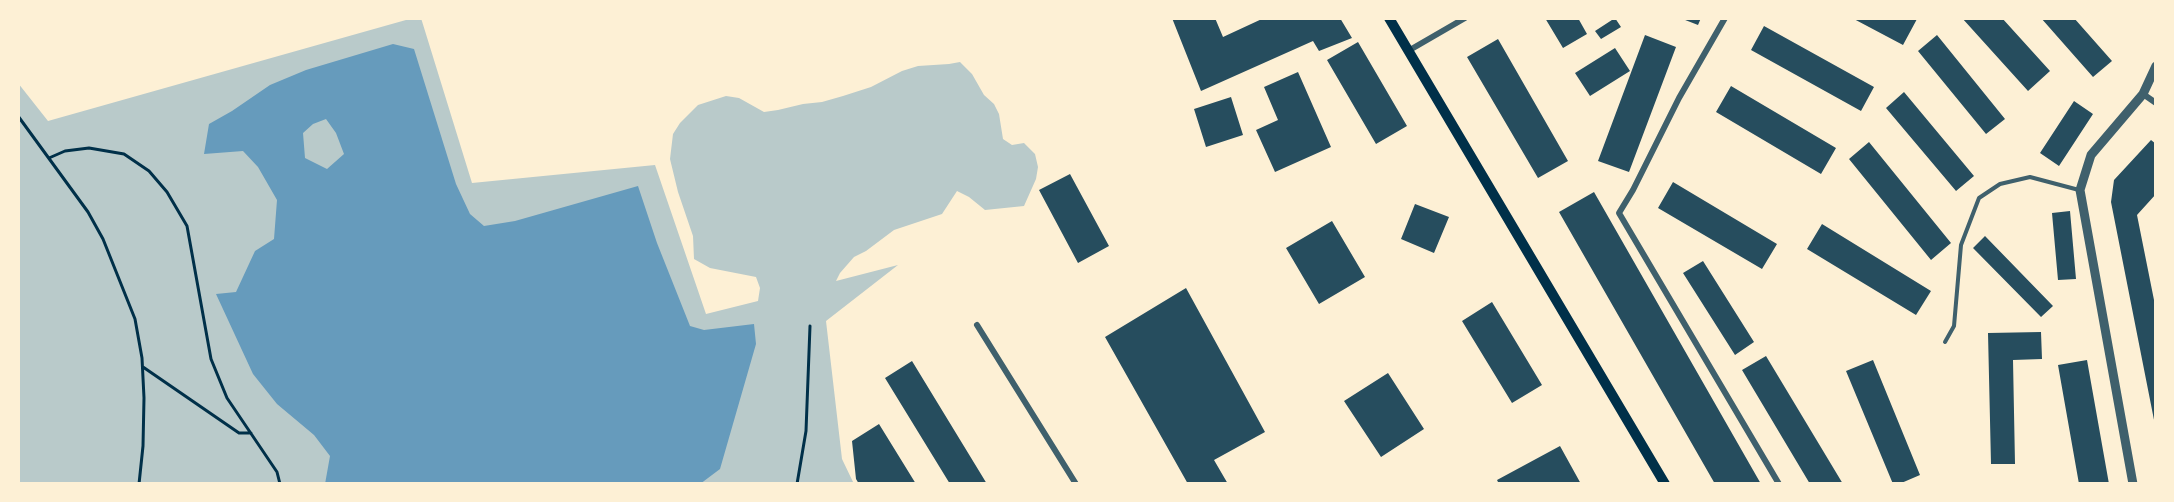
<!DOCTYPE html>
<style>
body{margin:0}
#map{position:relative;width:2174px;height:502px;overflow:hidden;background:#fdf0d5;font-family:Rubik,sans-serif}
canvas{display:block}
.frame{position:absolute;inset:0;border:20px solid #fdf0d5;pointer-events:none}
</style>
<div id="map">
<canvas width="2174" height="502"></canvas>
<div class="frame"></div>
</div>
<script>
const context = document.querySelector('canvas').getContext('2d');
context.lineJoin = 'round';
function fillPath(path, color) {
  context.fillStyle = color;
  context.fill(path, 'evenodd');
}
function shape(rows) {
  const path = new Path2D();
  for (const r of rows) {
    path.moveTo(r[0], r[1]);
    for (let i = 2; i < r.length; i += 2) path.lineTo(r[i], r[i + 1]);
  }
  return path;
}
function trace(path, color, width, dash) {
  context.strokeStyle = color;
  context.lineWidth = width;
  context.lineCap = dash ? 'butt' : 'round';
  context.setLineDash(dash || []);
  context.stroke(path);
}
const green = shape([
 [413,18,421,18,472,183,655,165,706,314,758,301,760,288,756,277,710,268,694,259,693,236,678,192,670,159,673,134,680,123,698,105,726,96,739,98,764,112,778,110,803,104,822,102,843,96,871,87,902,71,918,66,949,64,960,62,972,74,984,95,994,104,999,114,1003,139,1012,145,1024,143,1035,154,1038,167,1036,179,1024,206,985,210,969,197,957,191,942,214,894,230,866,251,854,257,840,273,836,281,898,265,826,321,842,459,854,484,18,484,18,83,48,121]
]);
const water = shape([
 [393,44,414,49,456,184,470,214,484,226,515,221,638,186,657,243,690,326,704,330,754,324,756,344,720,469,700,484,325,484,330,456,314,435,277,404,253,374,216,294,236,292,255,251,274,239,277,200,258,167,243,151,204,154,209,124,232,111,270,85,306,70],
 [326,119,336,133,344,154,327,169,305,158,303,133,313,124]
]);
const building = shape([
 [1172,18,1215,18,1223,37,1264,18,1340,18,1352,38,1319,51,1313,41,1201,91],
 [1545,18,1578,18,1587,34,1563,48],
 [1615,18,1621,27,1601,39,1595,31],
 [1680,18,1701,18,1698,25],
 [1852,18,1914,18,1917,19,1903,45],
 [1962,18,2002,18,2050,71,2028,91],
 [2041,18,2074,18,2112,61,2093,77],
 [1764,26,1874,87,1861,111,1751,50],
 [1645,35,1676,47,1629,172,1598,161],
 [1937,35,2005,119,1986,134,1918,51],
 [1498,39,1568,161,1538,178,1467,57],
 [1358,42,1407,126,1376,144,1327,60],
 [1615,48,1630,71,1590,96,1575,73],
 [1298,72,1331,147,1275,172,1256,130,1278,120,1264,87],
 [1731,86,1836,148,1821,174,1716,112],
 [1904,92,1974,176,1956,191,1886,108],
 [1231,97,1243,135,1206,147,1194,109],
 [2074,101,2093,114,2059,166,2040,153],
 [2151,140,2156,144,2156,194,2137,215,2156,310,2155,425,2111,202,2114,180],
 [1869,142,1951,243,1931,260,1849,159],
 [1070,174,1109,246,1078,263,1039,190],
 [1673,182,1777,244,1762,269,1658,208],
 [1594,192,1761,484,1715,484,1559,212],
 [1415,204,1449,217,1434,253,1401,239],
 [2070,211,2076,279,2058,280,2052,213],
 [1332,221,1365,277,1319,304,1286,248],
 [1822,224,1931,291,1916,315,1807,249],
 [1985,236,2053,306,2041,317,1973,248],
 [1703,261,1754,342,1735,355,1683,273],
 [1186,288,1265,432,1214,460,1228,484,1188,484,1105,337],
 [1492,302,1542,385,1512,403,1462,321],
 [2041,332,2042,359,2013,360,2015,464,1991,464,1988,333],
 [1766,356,1843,484,1810,484,1742,370],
 [1873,360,1920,475,1899,484,1893,484,1846,371],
 [2087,360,2109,484,2079,484,2058,365],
 [912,361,987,484,950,484,885,378],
 [1388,373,1424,429,1381,457,1344,401],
 [879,424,916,484,859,484,856,479,852,441],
 [1560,446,1581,484,1499,484,1497,480]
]);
const path = shape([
 [18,116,88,212,103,239,135,319,142,358,144,398,143,446,139,484],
 [49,158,65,151,89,148,124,154,149,171,167,192,187,226,211,359,227,398,277,472,280,484],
 [143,367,239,433,251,433],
 [797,484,806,431,810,326]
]);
const service = shape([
 [1945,342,1954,326,1961,245,1979,198,2000,184,2030,177,2079,190]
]);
const minor = shape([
 [1725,18,1679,98,1633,190,1619,213,1779,484],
 [1408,51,1465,18],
 [2143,94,2156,103],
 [977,325,1076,484]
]);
const tertiary = shape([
 [2133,484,2080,190,2091,155,2143,94,2156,66]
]);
const secondary = shape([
 [1389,18,1665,484]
]);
fillPath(green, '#b9caca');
fillPath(water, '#669bbc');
fillPath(building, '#264d5e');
trace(path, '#003049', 3);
trace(service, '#3f606c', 4);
trace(minor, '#3f606c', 6);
trace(tertiary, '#3f606c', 9);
trace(secondary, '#003049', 10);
</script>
